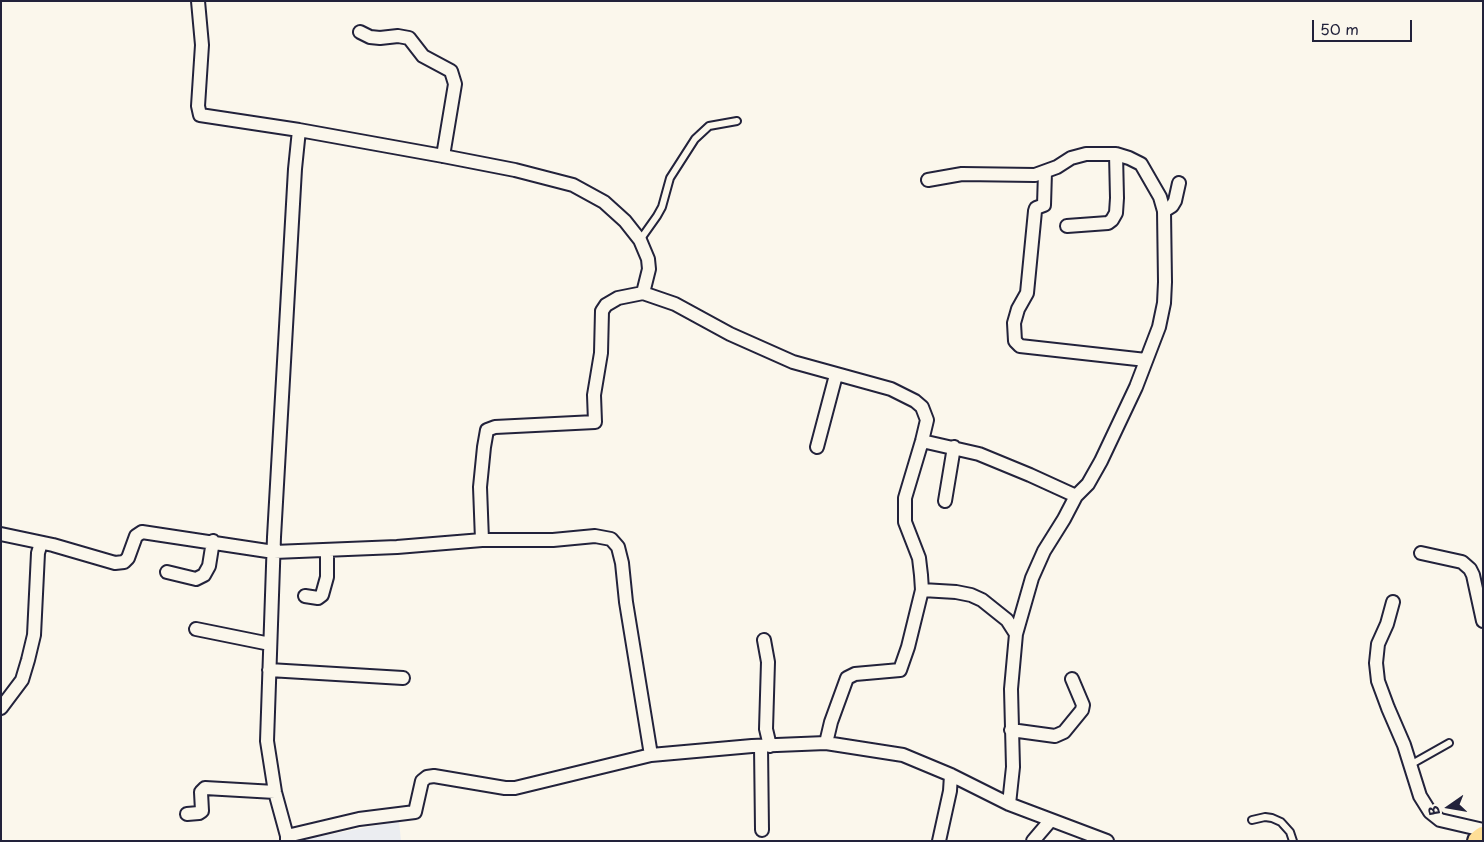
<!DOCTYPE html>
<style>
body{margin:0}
#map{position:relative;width:1484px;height:842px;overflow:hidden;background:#fbf7ec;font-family:"Playpen Sans",sans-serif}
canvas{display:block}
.frame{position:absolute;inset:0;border:2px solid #22223b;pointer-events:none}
.north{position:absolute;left:1424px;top:782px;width:50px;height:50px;-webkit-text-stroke:4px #fbf7ec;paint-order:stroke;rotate:257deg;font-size:14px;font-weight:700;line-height:20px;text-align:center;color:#22223b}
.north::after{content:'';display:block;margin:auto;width:18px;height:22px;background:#22223b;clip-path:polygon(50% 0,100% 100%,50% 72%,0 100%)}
.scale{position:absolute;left:1312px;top:20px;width:100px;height:22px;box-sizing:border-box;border:2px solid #22223b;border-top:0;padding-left:6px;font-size:15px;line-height:18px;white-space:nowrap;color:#22223b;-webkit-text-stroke:4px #fbf7ec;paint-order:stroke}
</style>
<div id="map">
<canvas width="1484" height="842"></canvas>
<div class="frame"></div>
<div class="north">B</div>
<div class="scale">50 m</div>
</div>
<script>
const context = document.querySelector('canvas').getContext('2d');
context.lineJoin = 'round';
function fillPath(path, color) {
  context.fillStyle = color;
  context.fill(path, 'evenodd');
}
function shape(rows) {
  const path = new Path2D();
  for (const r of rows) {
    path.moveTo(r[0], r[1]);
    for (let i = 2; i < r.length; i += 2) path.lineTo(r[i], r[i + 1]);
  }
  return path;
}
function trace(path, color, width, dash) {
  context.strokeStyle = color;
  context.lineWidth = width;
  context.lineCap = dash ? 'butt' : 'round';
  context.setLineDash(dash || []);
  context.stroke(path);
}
const built = shape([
 [399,821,401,841,296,841]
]);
const service = shape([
 [640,240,657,216,662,207,670,178,695,139,709,126,737,121],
 [1410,765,1449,743],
 [1252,820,1265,817,1272,818,1281,822,1290,832,1293,841]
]);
const minor = shape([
 [198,1,202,45,198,106,200,115,299,130,443,156,515,170,573,185,604,202,625,221,640,240,648,259,649,269,643,293],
 [360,32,370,37,380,38,398,36,409,38,423,56,451,71,455,84,443,156],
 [1045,172,1044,205,1036,208,1035,211,1027,293,1018,309,1014,323,1015,341,1020,346,1146,360],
 [928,180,962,174,1035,175,1057,167,1071,158,1086,154,1116,154,1129,158,1141,164,1160,197,1164,211,1165,282,1164,303,1159,327,1136,387,1101,461,1088,484,1076,496,1064,519,1044,551,1032,578,1016,634,1011,689,1013,767,1009,804],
 [1164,211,1172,206,1175,201,1179,183],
 [1067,226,1108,223,1112,220,1116,213,1117,198,1116,154],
 [922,441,979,454,1030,475,1076,496],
 [817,447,836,375],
 [945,501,954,447],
 [1,534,53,545,115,563,124,562,128,558,136,536,142,532,274,552,397,547,482,540,553,540,595,536,611,539,618,547,622,563,626,602,651,755],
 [482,540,480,487,484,447,487,430,495,427,595,422,594,395,601,353,602,311,606,305,618,298,643,293,675,304,730,334,793,362,891,389,915,401,922,407,927,420,922,441,905,498,905,522,919,558,921,575,922,590,908,647,900,670,855,674,847,678,831,722,826,743],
 [1421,553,1462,562,1470,569,1473,575,1483,621],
 [167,572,196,579,204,575,209,566,213,541],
 [922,590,956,592,971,595,982,600,1007,620,1016,634],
 [305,596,318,598,322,595,327,577,327,550],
 [1393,602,1387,624,1378,644,1376,663,1378,681,1388,708,1404,745,1420,796,1430,812,1440,820,1483,830],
 [196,629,270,644],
 [764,640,768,662,766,729,770,746],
 [269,670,403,678],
 [1,708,22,680,28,660,34,635,38,553,41,543],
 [1011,730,1055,736,1064,732,1082,710,1083,705,1072,679],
 [761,746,762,830],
 [187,814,199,813,202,811,201,792,205,788,275,792],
 [287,836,275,792,267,741,274,537,295,169,299,130],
 [287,841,287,836,359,819,415,812,422,781,427,777,434,776,505,788,515,788,651,755,752,746,826,743,903,755,951,775,1009,804,1107,841],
 [939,841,950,791,951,775],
 [1033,841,1050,821]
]);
const trunk = shape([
 [1478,841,1483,837]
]);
fillPath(built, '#ebedf1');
trace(service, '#22223b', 10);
trace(minor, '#22223b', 16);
trace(trunk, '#22223b', 24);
trace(service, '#fbf7ec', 6);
trace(minor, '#fbf7ec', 12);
trace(trunk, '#fede96', 20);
</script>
